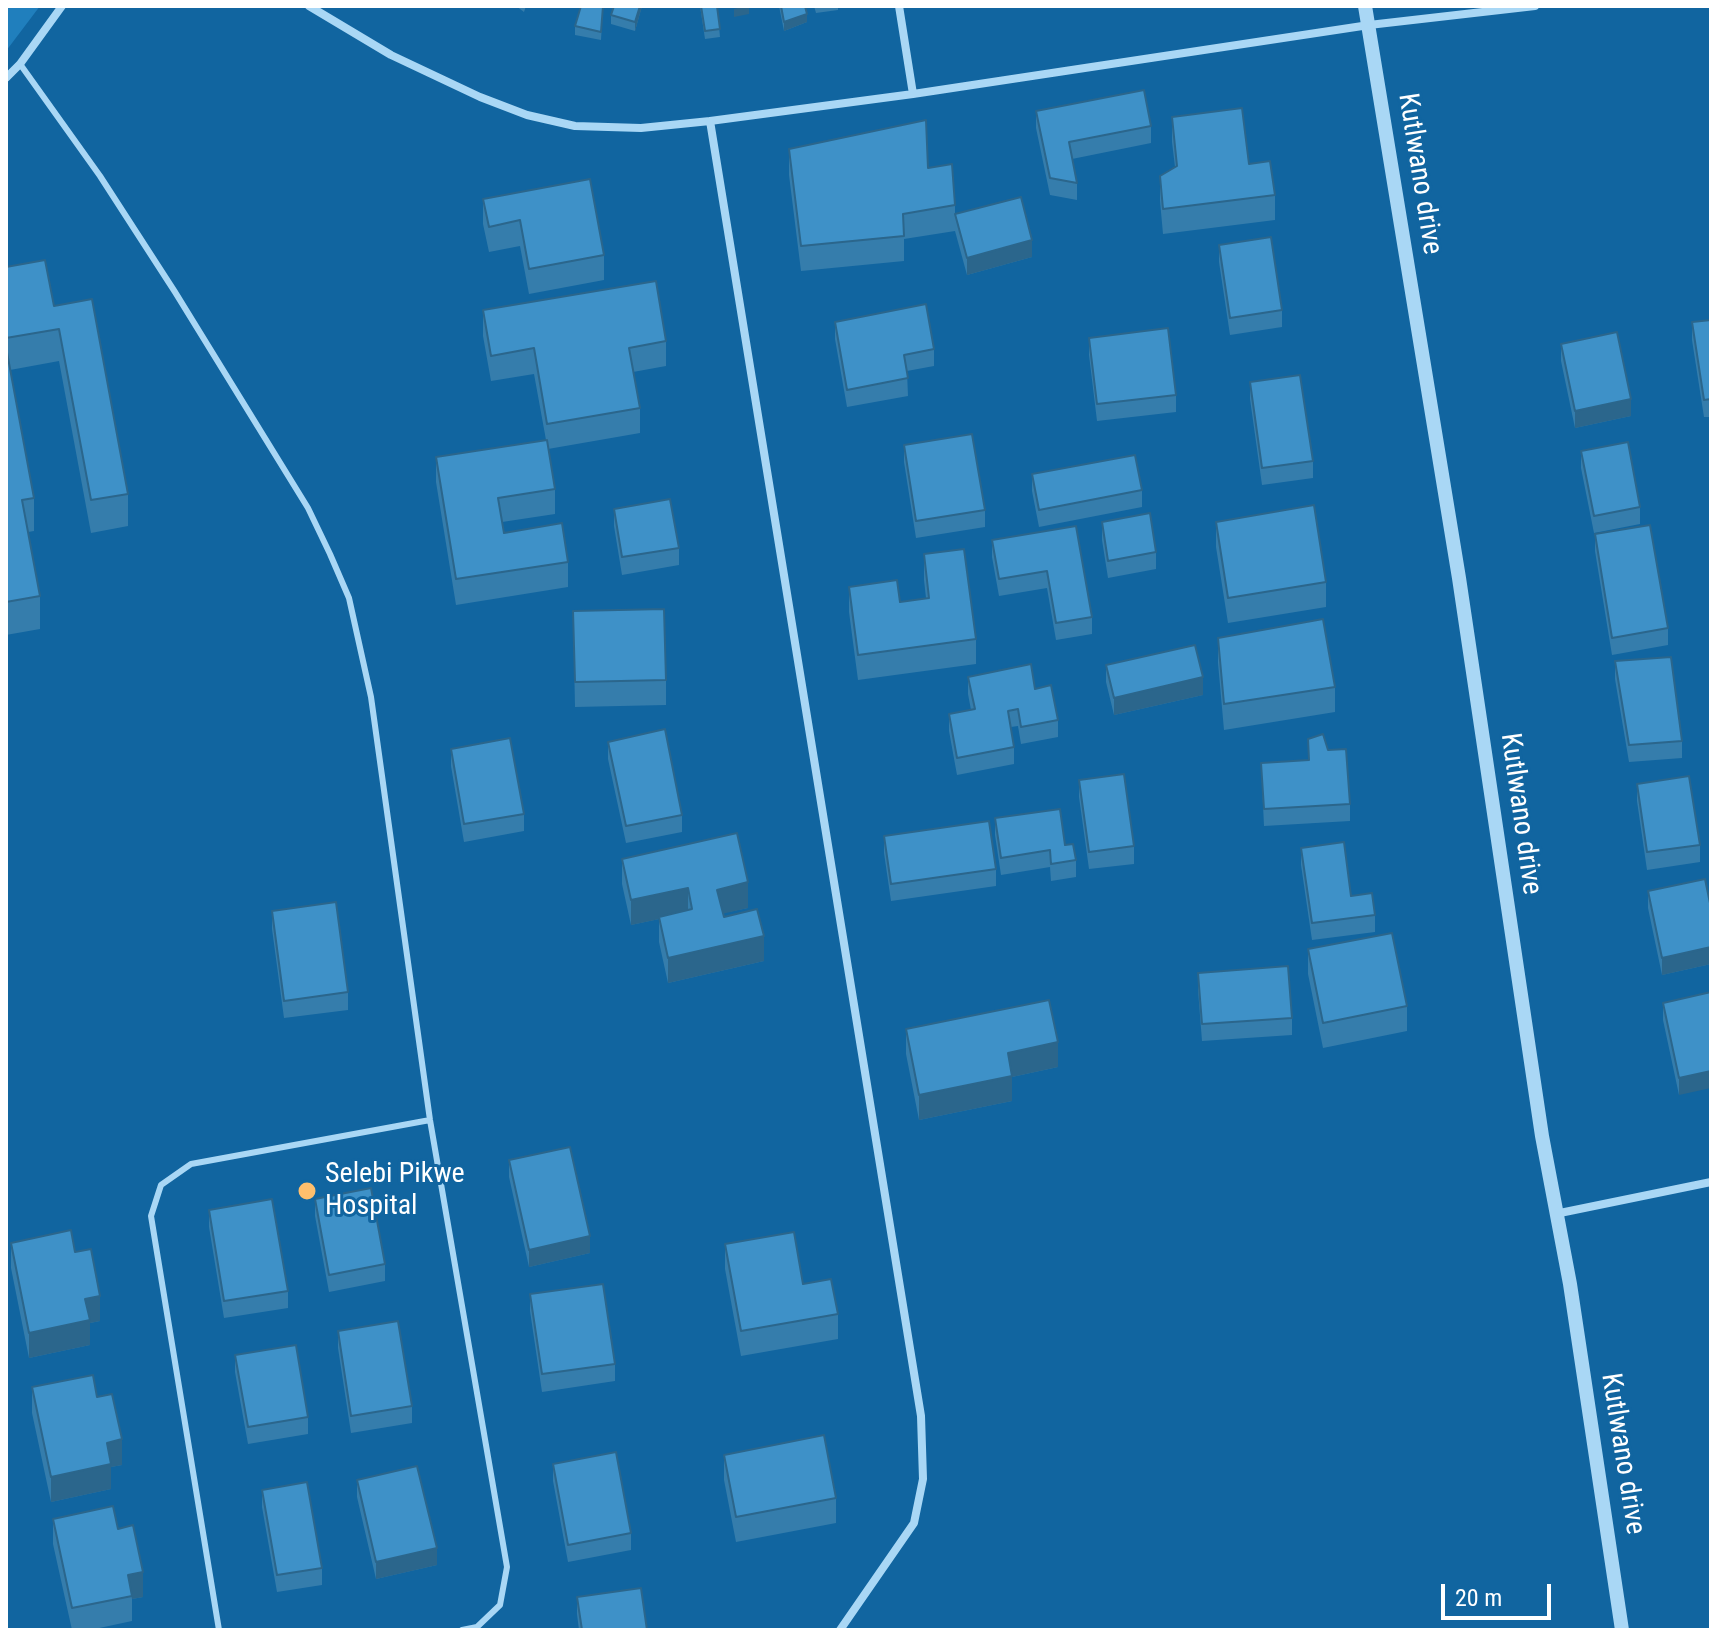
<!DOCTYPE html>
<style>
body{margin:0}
#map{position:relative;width:1717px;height:1636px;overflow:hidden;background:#1165a0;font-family:"Roboto Condensed",sans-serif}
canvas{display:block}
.frame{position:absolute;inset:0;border:8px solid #fff;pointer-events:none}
.scale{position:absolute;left:1441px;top:1584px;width:110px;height:36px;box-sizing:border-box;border:4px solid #fff;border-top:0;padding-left:10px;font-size:24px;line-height:28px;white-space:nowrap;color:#fff;-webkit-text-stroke:6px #1165a0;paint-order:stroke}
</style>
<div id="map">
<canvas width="1717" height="1636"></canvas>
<div class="frame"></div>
<div class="scale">20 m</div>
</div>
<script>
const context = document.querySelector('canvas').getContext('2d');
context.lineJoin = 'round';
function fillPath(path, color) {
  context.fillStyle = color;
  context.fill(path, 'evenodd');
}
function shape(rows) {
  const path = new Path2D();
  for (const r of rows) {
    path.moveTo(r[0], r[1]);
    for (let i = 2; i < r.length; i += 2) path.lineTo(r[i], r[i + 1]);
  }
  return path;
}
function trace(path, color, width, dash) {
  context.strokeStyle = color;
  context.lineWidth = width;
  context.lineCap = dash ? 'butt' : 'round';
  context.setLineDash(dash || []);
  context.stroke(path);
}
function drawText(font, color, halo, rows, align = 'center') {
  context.font = font + ' "Roboto Condensed",sans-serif';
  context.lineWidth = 6;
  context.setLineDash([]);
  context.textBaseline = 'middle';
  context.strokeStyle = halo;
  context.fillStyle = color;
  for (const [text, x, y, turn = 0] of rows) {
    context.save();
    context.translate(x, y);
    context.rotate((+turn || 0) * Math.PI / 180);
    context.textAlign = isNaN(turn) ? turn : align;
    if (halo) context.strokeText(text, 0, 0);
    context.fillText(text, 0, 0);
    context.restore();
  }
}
const green = shape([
 [6,6,40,6,6,51]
]);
const service = shape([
 [20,64,100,176,175,292,308,508,330,554,349,598,371,697,430,1120,507,1567,500,1605,477,1627,462,1630],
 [219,1630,151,1216,161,1185,191,1164,430,1120]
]);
const minor = shape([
 [309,6,391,55,480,97,527,115,575,126,641,128,710,121,913,94,1369,25,1535,6],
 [899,6,913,94],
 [6,78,20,64,62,6],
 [710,121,921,1416,923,1479,914,1523,840,1630],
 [1555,1214,1711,1182]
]);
const tertiary = shape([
 [1365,6,1459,578,1542,1136,1570,1284,1622,1630]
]);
const wall = shape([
 [516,6,526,6,524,12],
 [603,6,601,40,575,35,575,26],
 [642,6,635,31,611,24,611,15],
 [700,6,717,6,720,37,705,39],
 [779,6,805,6,807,22,784,31],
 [814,6,838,6,838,10,816,13],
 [967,6,988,6,967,8],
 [1036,111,1151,126,1151,143,1072,159,1077,183,1077,200,1050,195,1036,128],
 [1172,117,1249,164,1275,195,1275,220,1163,234,1160,201,1160,176,1175,167,1172,142],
 [789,149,928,168,955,205,955,214,1032,257,967,275,955,231,904,239,904,261,801,271,789,175],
 [483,199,604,255,604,280,529,294,520,246,489,252,483,224],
 [1219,245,1282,310,1282,327,1230,335,1219,262],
 [6,267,54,306,128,494,128,526,91,533,59,361,10,370,34,498,34,531,28,532,40,596,40,629,6,635],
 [483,310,666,341,666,366,633,372,640,408,640,433,548,449,555,489,555,514,502,522,504,533,568,562,568,587,456,605,436,482,436,457,546,440,534,374,491,381,483,336],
 [1711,320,1711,417,1704,417,1692,340,1692,322],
 [835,322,934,349,934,366,907,371,908,396,847,407,835,339],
 [1089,338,1176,395,1176,412,1097,421,1089,355],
 [1561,344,1631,416,1575,428,1561,361],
 [1250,382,1313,461,1313,478,1262,485,1250,399],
 [904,445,985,510,985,527,916,538,904,462],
 [1581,451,1640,507,1640,524,1594,533,1581,468],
 [1032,474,1142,490,1142,507,1039,527,1032,491],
 [614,509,679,548,679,565,622,575,614,526],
 [1102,522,1156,552,1156,569,1108,578,1102,540],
 [1216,522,1326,582,1326,607,1228,623,1216,547],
 [1076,526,1092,617,1092,634,1056,640,1047,588,999,596,992,557,992,540],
 [1595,534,1668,628,1668,645,1612,655,1595,551],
 [924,554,976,639,976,664,858,680,849,612,849,587,900,602,926,598,924,580],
 [573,611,666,680,666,705,575,707],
 [1218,638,1335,687,1335,712,1224,730,1218,663],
 [1615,661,1682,741,1682,758,1629,762,1615,679],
 [1106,665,1203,695,1114,715,1106,682],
 [968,677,1035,689,1058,720,1058,737,1021,744,1018,726,1011,727,1014,747,1014,764,957,775,949,731,949,714,971,710,968,694],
 [1308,739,1328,750,1350,804,1350,821,1264,826,1261,763,1308,760],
 [608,742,682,815,682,832,626,843,608,759],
 [451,749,524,814,524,831,464,842,451,766],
 [1079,780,1134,846,1134,864,1089,869,1079,797],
 [1637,784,1700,845,1700,862,1647,870,1637,801],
 [995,818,1065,845,1076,860,1076,877,1051,881,1050,867,1001,875,995,835],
 [884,836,996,869,996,886,891,901,884,853],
 [1301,848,1351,896,1375,915,1375,932,1312,940,1301,865],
 [622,859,748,908,723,913,724,917,764,961,668,983,659,942,659,919,631,925,622,884],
 [1648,891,1711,908,1711,964,1662,975,1648,908],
 [272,911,348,992,348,1010,284,1018,272,929],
 [1308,949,1407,1006,1407,1031,1323,1048,1308,974],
 [1198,973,1292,1018,1292,1035,1202,1041,1198,990],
 [1711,992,1679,1095,1663,1020,1663,1003],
 [906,1029,1058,1067,1012,1077,1012,1101,919,1120,906,1054],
 [509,1160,590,1253,529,1267,509,1177],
 [315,1199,385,1264,385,1281,329,1292,315,1216],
 [209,1210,288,1291,288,1308,224,1318,209,1227],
 [11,1243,75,1252,100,1321,90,1323,90,1345,29,1358,11,1268],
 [725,1244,803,1284,838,1314,838,1339,741,1356,725,1269],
 [530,1294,615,1364,615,1381,542,1392,530,1311],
 [338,1331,412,1406,412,1423,351,1433,338,1348],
 [235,1355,308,1417,308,1434,248,1444,235,1372],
 [32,1387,97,1397,122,1465,111,1467,111,1489,51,1502,32,1413],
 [724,1455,836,1498,836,1523,736,1542,724,1480],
 [553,1464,631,1533,631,1550,568,1562,553,1481],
 [357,1480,437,1565,376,1579,357,1497],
 [262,1490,322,1568,322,1585,277,1592,262,1507],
 [53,1519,118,1529,143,1597,132,1599,132,1621,90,1630,72,1630,53,1544],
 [577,1597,647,1630,579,1630,577,1614]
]);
const shadedWall = shape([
 [640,6,642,6,635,31,635,22],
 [745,6,749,6,749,14,734,17,734,9],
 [807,14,807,22,784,31,784,22],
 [1032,240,1032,257,967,275,967,258],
 [1631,399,1631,416,1575,428,1575,411],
 [1203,677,1203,695,1114,715,1114,698],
 [748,882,748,908,717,915,717,890],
 [688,888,688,913,631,925,631,900],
 [764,936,764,961,668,983,668,958],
 [1711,947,1711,964,1662,975,1662,958],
 [1058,1042,1058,1067,1012,1077,1012,1101,919,1120,919,1095,1008,1053],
 [1711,1071,1711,1088,1679,1095,1679,1078],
 [590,1236,590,1253,529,1267,529,1250],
 [100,1296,100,1321,90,1323,90,1345,29,1358,29,1333,85,1299],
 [122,1439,122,1465,111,1467,111,1489,51,1502,51,1477,107,1443],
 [437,1548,437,1565,376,1579,376,1562],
 [143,1572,143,1597,132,1599,128,1575]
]);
const building = shape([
 [581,6,603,6,601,32,575,26,581,6],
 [614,6,640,6,635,22,611,15,614,6],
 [701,6,717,6,720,29,705,31,701,6],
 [781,6,805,6,807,14,784,22,781,6],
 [1144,90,1151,126,1069,142,1077,183,1050,178,1036,111,1144,90],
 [1242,108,1249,164,1270,161,1275,195,1163,209,1160,176,1177,166,1172,117,1242,108],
 [926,120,928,168,952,164,955,205,903,214,904,236,801,246,789,149,926,120],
 [590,179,604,255,529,269,520,220,489,227,483,199,590,179],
 [1021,197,1032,240,967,258,955,214,1021,197],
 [1271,237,1282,310,1230,318,1219,245,1271,237],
 [45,260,54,306,92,299,128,494,91,500,59,329,6,338,6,267,45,260],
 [656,281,666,341,629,348,640,408,547,424,534,348,491,356,483,310,656,281],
 [926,304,934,349,904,355,908,378,847,390,835,322,926,304],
 [1711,320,1711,399,1704,400,1692,322,1711,320],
 [1168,328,1176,395,1097,404,1089,338,1168,328],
 [1617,332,1631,399,1575,411,1561,344,1617,332],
 [6,347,34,498,22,500,40,596,6,602,6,347],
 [1300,375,1313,461,1262,468,1250,382,1300,375],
 [972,434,985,510,916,521,904,445,972,434],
 [547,440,555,489,498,498,504,533,562,523,568,562,456,579,436,457,547,440],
 [1628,442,1640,507,1594,516,1581,451,1628,442],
 [1135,455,1142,490,1039,510,1032,474,1135,455],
 [670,499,679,548,622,557,614,509,670,499],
 [1314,505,1326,582,1228,598,1216,522,1314,505],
 [1150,513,1156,552,1108,561,1102,522,1150,513],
 [1650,525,1668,628,1612,638,1595,534,1650,525],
 [1076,526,1092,617,1056,623,1047,571,999,579,992,540,1076,526],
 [964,549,976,639,858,655,849,587,897,580,900,602,929,598,924,554,964,549],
 [664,609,666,680,575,682,573,611,664,609],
 [1323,619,1335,687,1224,704,1218,638,1323,619],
 [1195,645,1203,677,1114,698,1106,665,1195,645],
 [1671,657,1682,741,1629,745,1615,661,1671,657],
 [1031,664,1035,689,1051,685,1058,720,1021,727,1018,709,1008,711,1014,747,957,758,949,714,975,709,968,677,1031,664],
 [665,729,682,815,626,826,608,742,665,729],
 [1323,734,1328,750,1346,749,1350,804,1264,809,1261,763,1309,760,1308,739,1323,734],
 [510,738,524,814,464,824,451,749,510,738],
 [1124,774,1134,846,1089,852,1079,780,1124,774],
 [1689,776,1700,845,1647,852,1637,784,1689,776],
 [1060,809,1065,845,1073,844,1076,860,1051,864,1050,850,1001,858,995,818,1060,809],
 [989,821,996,869,891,884,884,836,989,821],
 [737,833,748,882,717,890,724,917,757,909,764,936,668,958,659,917,692,909,688,888,631,900,622,859,737,833],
 [1344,842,1351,896,1372,893,1375,915,1312,923,1301,848,1344,842],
 [1705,879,1711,908,1711,947,1662,958,1648,891,1705,879],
 [336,902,348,992,284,1001,272,911,336,902],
 [1392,933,1407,1006,1323,1023,1308,949,1392,933],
 [1288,966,1292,1018,1202,1024,1198,973,1288,966],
 [1711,992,1711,1071,1679,1078,1663,1003,1711,992],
 [1049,1000,1058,1042,1008,1053,1012,1076,919,1095,906,1029,1049,1000],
 [570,1147,590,1236,529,1250,509,1160,570,1147],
 [371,1188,385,1264,329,1275,315,1199,371,1188],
 [272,1199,288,1291,224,1301,209,1210,272,1199],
 [71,1230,75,1252,91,1249,100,1296,85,1299,90,1320,29,1333,11,1243,71,1230],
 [794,1232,803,1284,831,1279,838,1314,741,1331,725,1244,794,1232],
 [603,1284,615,1364,542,1374,530,1294,603,1284],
 [398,1321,412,1406,351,1416,338,1331,398,1321],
 [296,1345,308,1417,248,1427,235,1355,296,1345],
 [93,1375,97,1397,112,1394,122,1439,107,1443,111,1464,51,1477,32,1387,93,1375],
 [824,1435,836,1498,736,1517,724,1455,824,1435],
 [616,1452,631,1533,568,1545,553,1464,616,1452],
 [417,1466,437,1548,376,1562,357,1480,417,1466],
 [307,1482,322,1568,277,1575,262,1490,307,1482],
 [113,1506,118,1529,133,1525,143,1572,128,1575,132,1596,72,1608,53,1519,113,1506],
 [641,1588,647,1630,582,1630,577,1597,641,1588]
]);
const markers = [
 [307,1191,10,"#ffbf6d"]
];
const streetNames = [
 ["Kutlwano drive",1419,174,81],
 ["Kutlwano drive",1520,814,82],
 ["Kutlwano drive",1622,1454,81]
];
const poiNames = [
 ["Selebi Pikwe",325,1175],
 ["Hospital",325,1207]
];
fillPath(green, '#207fbd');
trace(service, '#a9d7f5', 6);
trace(minor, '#a9d7f5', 8);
trace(tertiary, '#a9d7f5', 14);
fillPath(wall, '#357dac');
fillPath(shadedWall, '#2b668c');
fillPath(building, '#3e91c8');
trace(building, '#2b668c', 2);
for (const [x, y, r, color] of markers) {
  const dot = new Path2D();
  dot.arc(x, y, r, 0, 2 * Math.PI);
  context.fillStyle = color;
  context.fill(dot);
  trace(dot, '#1165a0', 3);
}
drawText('28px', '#fff', '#1165a0', streetNames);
drawText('28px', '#fff', '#1165a0', poiNames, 'left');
</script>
